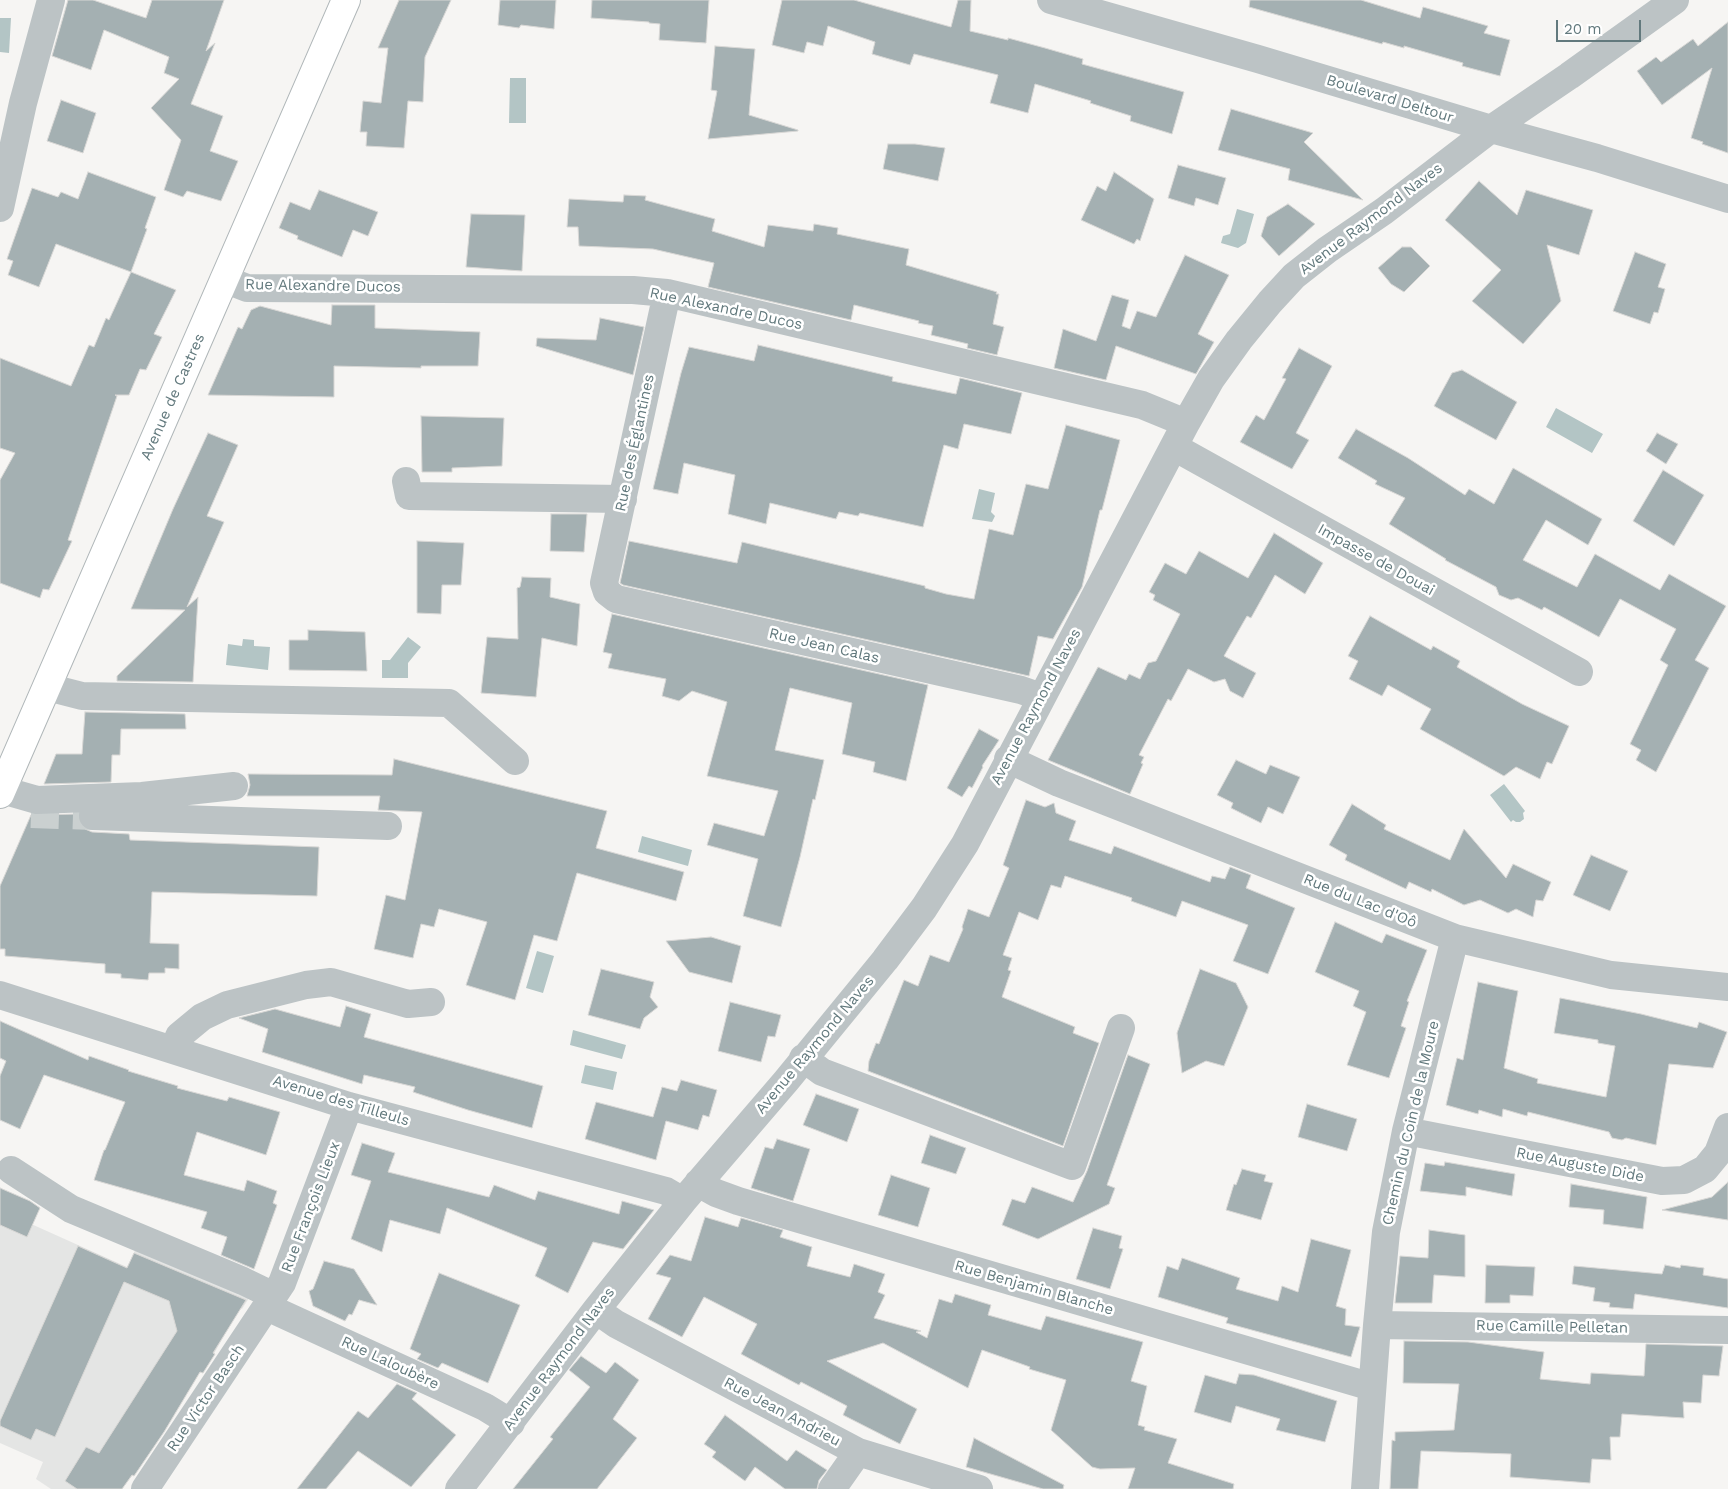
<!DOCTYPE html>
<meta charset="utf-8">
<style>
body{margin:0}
#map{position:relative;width:1728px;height:1489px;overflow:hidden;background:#f6f5f3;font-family:"Work Sans",sans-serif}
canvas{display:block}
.scale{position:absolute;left:1556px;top:20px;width:85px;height:22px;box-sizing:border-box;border:2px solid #62797d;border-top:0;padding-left:6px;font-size:15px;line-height:18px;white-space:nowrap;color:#62797d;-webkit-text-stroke:4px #fff;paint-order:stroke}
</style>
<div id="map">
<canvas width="1728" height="1489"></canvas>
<div class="scale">20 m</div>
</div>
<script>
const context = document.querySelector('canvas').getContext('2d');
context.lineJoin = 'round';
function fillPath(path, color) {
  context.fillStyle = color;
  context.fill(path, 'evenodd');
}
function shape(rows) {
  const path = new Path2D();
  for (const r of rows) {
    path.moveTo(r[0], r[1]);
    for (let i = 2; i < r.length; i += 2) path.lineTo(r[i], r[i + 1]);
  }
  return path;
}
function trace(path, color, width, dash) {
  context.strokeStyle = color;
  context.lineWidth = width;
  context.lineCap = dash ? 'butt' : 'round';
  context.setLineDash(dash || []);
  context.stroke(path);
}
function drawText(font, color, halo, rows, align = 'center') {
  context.font = font + ' "Work Sans",sans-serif';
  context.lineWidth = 5;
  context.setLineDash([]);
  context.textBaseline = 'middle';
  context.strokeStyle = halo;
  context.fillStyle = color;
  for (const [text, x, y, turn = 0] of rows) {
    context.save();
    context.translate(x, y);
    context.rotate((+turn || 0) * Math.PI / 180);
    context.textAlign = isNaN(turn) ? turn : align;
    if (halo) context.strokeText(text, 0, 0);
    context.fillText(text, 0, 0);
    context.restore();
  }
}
const built = shape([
 [0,1210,127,1267,137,1246,251,1295,242,1309,240,1308,203,1373,200,1372,192,1386,191,1385,142,1463,122,1489,51,1489,36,1479,43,1462,0,1443]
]);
const water = shape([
 [0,18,11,18,9,53,0,52],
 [510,78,526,78,526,123,509,123],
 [1237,209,1254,214,1246,243,1238,248,1221,243,1223,236,1230,234],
 [1556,408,1603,434,1592,453,1546,427],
 [979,489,995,493,991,512,995,516,992,522,972,519],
 [408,637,421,647,408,663,408,678,382,678,382,660,390,660],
 [243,639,254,640,254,646,270,647,268,670,226,665,228,644,242,646],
 [1504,784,1525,811,1523,813,1524,819,1520,822,1516,822,1513,820,1511,822,1490,795],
 [642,836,692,850,688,866,638,852],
 [537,951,554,956,543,993,526,988],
 [573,1030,626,1045,622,1059,570,1045],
 [585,1065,617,1072,613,1090,581,1083]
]);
const building = shape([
 [68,0,93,0,146,18,152,0,224,0,206,51,215,43,191,104,223,116,210,151,238,161,221,201,187,191,183,197,164,190,181,140,151,108,179,79,164,73,169,57,104,30,91,70,52,56,68,0],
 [399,0,451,0,425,57,423,102,408,101,404,148,366,146,367,132,360,132,363,101,381,103,388,48,378,48,399,0],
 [500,0,556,0,554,29,521,25,519,28,498,25,500,0],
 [592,0,709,0,706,43,659,40,660,24,649,23,649,22,591,18,592,0],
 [782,0,854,0,951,27,958,0,971,0,970,31,1008,40,1008,38,1045,48,1083,59,1082,64,1184,92,1172,134,1130,121,1131,116,1090,103,1091,101,1035,84,1028,113,990,103,998,75,914,54,910,65,872,54,875,42,828,26,823,46,807,42,804,53,772,45,782,0],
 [1250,0,1361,0,1420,18,1423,7,1488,26,1484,33,1510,40,1500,76,1462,66,1463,63,1404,46,1404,48,1383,42,1382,44,1249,7,1250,0],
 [1728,22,1728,153,1702,144,1703,142,1691,138,1712,68,1662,105,1637,71,1656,57,1661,62,1693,39,1698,46,1728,22],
 [715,46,755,49,749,115,798,130,798,131,708,139,717,91,711,90,715,46],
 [61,100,96,113,83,153,47,141,61,100],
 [1231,109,1313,133,1304,142,1363,200,1288,180,1290,169,1218,150,1231,109],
 [888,144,915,144,945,148,938,181,883,169,888,144],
 [1178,165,1226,178,1218,205,1196,198,1194,206,1168,198,1178,165],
 [88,172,156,197,145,228,147,229,131,272,56,244,39,287,8,275,13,261,7,259,32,188,58,197,61,192,78,199,88,172],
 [1114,172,1154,199,1140,241,1137,239,1134,244,1081,220,1097,186,1106,191,1114,172],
 [1479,181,1517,215,1526,190,1593,210,1579,255,1547,245,1561,301,1523,344,1472,301,1501,270,1445,220,1479,181],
 [319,190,378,212,368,236,353,230,342,257,297,239,298,236,279,228,290,202,310,210,319,190],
 [624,195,646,196,645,200,715,219,712,231,764,247,768,225,813,231,814,224,838,228,837,234,909,249,906,265,997,292,996,294,999,294,993,324,1004,327,997,355,967,348,968,344,931,335,933,326,918,323,919,321,854,305,851,320,708,287,714,263,653,249,579,246,578,227,567,227,569,199,623,202,624,195],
 [1288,204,1315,224,1279,256,1261,236,1267,217,1288,204],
 [471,214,525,215,522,271,466,267,471,214],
 [1402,247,1411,247,1430,266,1404,292,1391,284,1378,268,1402,247],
 [1635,252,1666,264,1658,287,1665,289,1658,313,1654,312,1650,324,1613,311,1635,252],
 [1185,255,1229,275,1198,334,1214,342,1196,374,1116,346,1106,380,1054,368,1063,329,1096,341,1112,295,1129,300,1122,326,1130,329,1137,311,1156,317,1185,255],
 [131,272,176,290,154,334,162,337,146,370,140,369,129,395,115,395,117,396,68,540,72,541,49,590,43,589,40,598,0,583,0,480,15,453,0,448,0,358,71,386,89,345,94,347,106,318,109,320,131,272],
 [332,305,375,305,375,328,480,332,478,366,421,366,421,368,334,366,334,397,208,395,238,327,242,329,251,310,260,306,331,325,332,305],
 [600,318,644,327,633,375,536,346,537,338,596,340,600,318],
 [758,345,893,377,892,381,956,394,960,378,1022,393,1011,434,964,424,958,449,944,445,923,527,860,513,858,516,839,512,836,519,770,503,766,524,728,514,735,475,684,463,678,494,653,489,681,373,689,347,754,361,758,345],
 [1299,348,1332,366,1296,433,1309,440,1292,469,1240,442,1256,415,1264,420,1286,379,1282,378,1299,348],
 [1462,370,1517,402,1496,440,1434,406,1452,373,1462,370],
 [421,416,504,418,502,466,452,468,452,472,422,472,421,416],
 [1066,425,1120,440,1102,510,1100,510,1082,587,1053,639,1038,636,1029,676,623,585,620,583,629,541,737,563,742,542,925,586,925,588,946,594,974,599,989,529,1013,535,1026,484,1048,489,1066,425],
 [1356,429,1408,458,1465,495,1469,489,1494,504,1513,468,1602,519,1588,545,1546,520,1523,560,1577,587,1595,554,1660,590,1669,574,1726,606,1695,660,1709,668,1656,772,1636,760,1641,750,1630,744,1668,665,1660,660,1676,629,1620,599,1599,637,1544,607,1542,610,1518,598,1511,600,1499,595,1496,587,1445,560,1446,559,1389,524,1405,498,1375,484,1377,481,1338,458,1356,429],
 [208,433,238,445,207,516,224,522,187,607,198,597,193,682,117,681,117,676,185,610,131,609,173,509,208,433],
 [1657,433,1678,444,1666,464,1646,451,1657,433],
 [1663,470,1704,495,1674,546,1633,521,1663,470],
 [551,514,587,514,584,552,550,551,551,514],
 [1274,533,1323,563,1305,594,1275,575,1251,618,1247,616,1224,656,1256,673,1243,698,1230,691,1225,679,1214,682,1188,669,1171,701,1168,699,1139,755,1144,757,1141,763,1143,764,1130,794,1048,760,1098,667,1126,680,1129,674,1140,679,1148,663,1156,661,1180,614,1153,600,1155,595,1149,592,1165,563,1186,574,1199,551,1248,578,1274,533],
 [417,541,464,543,461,585,442,585,441,614,417,613,417,541],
 [522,577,551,578,550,597,580,604,577,646,542,638,536,697,481,693,487,637,518,639,517,588,520,587,522,577],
 [612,614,928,685,906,781,873,772,875,762,842,754,852,703,790,688,775,750,824,760,815,800,813,799,800,857,781,927,743,916,758,859,707,845,714,823,764,836,778,791,707,776,727,702,692,691,679,701,662,696,666,679,608,668,612,654,603,652,612,614],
 [1370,616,1431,650,1433,646,1460,661,1457,667,1522,704,1569,726,1552,764,1547,762,1540,779,1516,767,1504,776,1420,729,1431,709,1388,685,1382,696,1349,679,1358,661,1348,656,1370,616],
 [308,630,365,632,367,671,289,670,289,640,308,640,308,630],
 [85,712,185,714,186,729,121,729,120,755,112,755,111,782,44,784,56,754,82,754,85,712],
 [979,729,999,740,982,766,983,767,972,788,969,786,962,797,947,788,979,729],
 [394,759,607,811,596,848,684,872,676,901,577,873,557,941,534,935,515,1000,466,985,487,922,439,909,434,927,421,924,413,958,374,949,386,895,405,900,422,812,378,810,380,796,247,796,250,785,248,774,392,775,394,759],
 [1236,760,1266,774,1270,765,1300,777,1283,814,1268,807,1261,823,1231,808,1233,803,1217,795,1236,760],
 [1026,800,1045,807,1054,803,1056,813,1076,821,1069,840,1111,854,1114,846,1210,882,1212,876,1225,879,1230,867,1251,875,1246,888,1295,908,1268,974,1233,961,1248,925,1182,901,1176,917,1131,901,1132,898,1065,876,1061,888,1051,885,1038,920,1019,912,1003,955,1012,958,1008,970,1011,971,1002,997,1075,1027,1073,1033,1099,1043,1063,1146,868,1071,869,1061,876,1043,879,1044,904,980,918,986,930,955,949,962,963,929,962,927,968,909,989,917,1009,868,1003,865,1026,800],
 [1352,804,1386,825,1384,829,1450,860,1464,829,1506,878,1513,864,1551,882,1543,901,1536,900,1533,917,1516,909,1508,913,1480,900,1464,905,1432,889,1431,892,1409,882,1406,889,1345,860,1347,855,1329,845,1352,804],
 [78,814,79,823,85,829,92,832,129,834,130,840,319,847,317,896,152,892,150,943,179,944,179,969,165,968,165,973,149,973,148,980,121,978,121,974,105,973,105,964,5,956,5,949,0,949,0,886,31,815,78,814],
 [1591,855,1628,871,1610,911,1573,895,1591,855],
 [1335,922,1382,943,1386,934,1427,950,1407,1001,1409,1002,1401,1026,1406,1028,1389,1078,1347,1065,1366,1012,1353,1006,1359,991,1315,972,1335,922],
 [711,937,741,946,732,983,689,972,666,941,711,937],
 [601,969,654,982,650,997,658,1007,644,1018,640,1029,588,1015,601,969],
 [1200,969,1236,983,1248,1007,1224,1066,1206,1061,1182,1073,1177,1033,1200,969],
 [1478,982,1518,991,1504,1068,1538,1079,1537,1083,1606,1097,1615,1046,1598,1043,1598,1040,1554,1033,1560,998,1641,1014,1697,1028,1699,1022,1727,1032,1713,1068,1669,1064,1656,1145,1626,1138,1622,1140,1612,1138,1609,1132,1528,1112,1527,1116,1503,1109,1502,1117,1479,1110,1478,1114,1446,1105,1457,1058,1463,1060,1478,982],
 [730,1002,781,1015,775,1037,768,1036,761,1062,718,1051,730,1002],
 [346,1006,371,1014,364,1037,543,1086,532,1128,468,1110,413,1092,415,1087,364,1075,362,1084,262,1052,268,1029,239,1018,275,1009,340,1027,346,1006],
 [0,1021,88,1060,89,1056,129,1070,128,1071,178,1086,177,1088,227,1101,229,1097,280,1112,266,1155,197,1132,184,1175,244,1191,247,1180,277,1191,273,1203,277,1205,254,1269,221,1255,227,1237,201,1228,207,1212,94,1180,104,1150,105,1150,125,1102,44,1075,20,1129,0,1120,0,1076,6,1061,0,1058,0,1021],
 [1128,1055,1150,1064,1107,1185,1115,1188,1109,1204,1038,1239,1002,1225,1012,1199,1025,1203,1032,1187,1073,1202,1087,1171,1128,1055],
 [681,1080,717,1090,709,1117,703,1115,698,1130,666,1121,656,1160,585,1139,596,1102,653,1117,662,1087,677,1091,681,1080],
 [816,1094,859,1109,847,1142,803,1125,816,1094],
 [1307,1104,1357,1119,1347,1151,1298,1137,1307,1104],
 [930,1135,966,1148,956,1174,921,1163,930,1135],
 [777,1139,810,1149,793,1201,751,1188,765,1147,773,1149,777,1139],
 [362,1143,395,1153,388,1172,489,1197,494,1185,535,1200,538,1191,619,1214,622,1201,654,1210,623,1249,593,1242,568,1293,535,1276,547,1248,447,1208,440,1234,390,1220,382,1252,351,1239,371,1181,351,1175,362,1143],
 [1445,1162,1515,1174,1512,1196,1466,1187,1466,1196,1420,1191,1425,1163,1444,1166,1445,1162],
 [1242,1169,1266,1175,1264,1181,1273,1183,1261,1220,1226,1210,1234,1184,1236,1185,1242,1169],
 [891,1175,930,1188,918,1227,878,1215,891,1175],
 [1728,1182,1728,1220,1662,1210,1712,1197,1728,1182],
 [1571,1184,1647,1197,1643,1229,1603,1224,1604,1210,1569,1207,1571,1184],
 [0,1188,30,1201,40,1208,27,1237,0,1225,0,1188],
 [705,1217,738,1227,741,1218,783,1230,780,1237,812,1247,807,1266,850,1277,854,1264,885,1274,878,1292,885,1295,874,1318,921,1331,916,1332,927,1338,939,1299,952,1303,955,1294,991,1305,988,1315,1041,1330,1046,1316,1143,1342,1131,1381,1147,1386,1138,1425,1145,1427,1144,1430,1177,1439,1168,1463,1234,1484,1233,1489,1128,1489,1135,1468,1100,1469,1092,1467,1051,1430,1066,1380,1029,1369,1030,1367,982,1350,968,1388,883,1343,827,1361,917,1409,900,1444,843,1415,847,1406,801,1382,799,1385,741,1354,757,1324,704,1297,682,1337,648,1319,671,1278,656,1274,670,1255,691,1261,705,1217],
 [1093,1228,1122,1236,1119,1248,1123,1249,1110,1289,1076,1279,1093,1228],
 [1429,1230,1465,1235,1465,1277,1434,1275,1432,1303,1395,1303,1400,1256,1428,1258,1429,1230],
 [1311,1239,1351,1250,1336,1306,1346,1309,1345,1325,1360,1327,1351,1357,1226,1323,1228,1318,1158,1297,1167,1266,1178,1270,1182,1258,1240,1278,1236,1289,1278,1301,1282,1286,1298,1292,1311,1239],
 [78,1246,127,1268,134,1253,246,1300,213,1353,215,1354,203,1373,200,1372,164,1432,134,1476,132,1475,122,1489,77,1489,65,1481,86,1447,99,1453,177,1331,169,1301,124,1282,55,1437,36,1429,31,1440,0,1426,0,1421,78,1246],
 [324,1261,354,1269,377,1305,359,1300,352,1315,349,1314,345,1321,313,1306,309,1291,313,1289,324,1261],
 [1486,1265,1535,1267,1533,1296,1510,1295,1510,1303,1485,1303,1486,1265],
 [1665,1265,1680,1268,1681,1265,1704,1268,1703,1275,1728,1279,1728,1308,1635,1294,1633,1309,1609,1307,1610,1303,1593,1301,1595,1288,1572,1284,1574,1266,1662,1274,1665,1265],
 [439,1273,520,1305,488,1383,442,1363,438,1368,417,1359,421,1354,410,1349,439,1273],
 [1404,1341,1468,1342,1544,1352,1540,1379,1590,1384,1591,1373,1644,1376,1646,1344,1723,1346,1719,1376,1703,1375,1701,1403,1683,1402,1684,1418,1622,1414,1620,1437,1610,1437,1611,1460,1592,1459,1590,1483,1510,1477,1511,1454,1421,1451,1418,1489,1390,1489,1392,1440,1395,1441,1395,1432,1454,1430,1459,1384,1403,1383,1404,1341],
 [581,1356,606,1373,615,1362,639,1380,613,1419,637,1438,597,1489,513,1489,553,1439,550,1437,590,1387,569,1370,581,1356],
 [1239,1374,1254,1375,1337,1401,1325,1442,1276,1430,1280,1419,1236,1406,1231,1423,1194,1412,1205,1375,1236,1384,1239,1374],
 [397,1384,417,1393,412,1399,456,1435,411,1487,358,1451,326,1489,297,1489,358,1411,368,1418,397,1384],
 [725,1415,787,1461,796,1450,827,1470,819,1480,817,1489,785,1489,755,1467,745,1481,712,1457,716,1452,704,1444,725,1415],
 [974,1438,1064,1485,1063,1489,1043,1489,966,1467,974,1438]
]);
const minorTunnel = shape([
 [31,814,93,816]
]);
const minor = shape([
 [1051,0,1258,59,1491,129,1597,158,1728,199],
 [0,208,23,103,51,0],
 [224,279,247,288,633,290,667,293,1142,405,1186,423],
 [667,293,604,583,607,592,616,599,1021,690,1041,697],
 [1174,447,1579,672],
 [406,481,409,496,623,499],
 [47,687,82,696,449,703,515,761],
 [1008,759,1059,783,1455,938,1611,975,1728,987],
 [2,790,37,800,142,796,234,786],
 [93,816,388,826],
 [0,995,349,1106,666,1191,683,1201],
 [175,1049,179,1036,202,1017,227,1005,306,985,331,982,408,1004,431,1002],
 [803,1058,822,1072,1072,1166,1121,1028],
 [1406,1131,1662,1181,1684,1180,1705,1169,1718,1153,1728,1127],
 [11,1170,71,1209,243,1281,274,1296],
 [698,1183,716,1193,738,1201,1372,1387],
 [267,1307,485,1407,511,1423],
 [596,1310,616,1324,858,1452,979,1489],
 [1377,1325,1728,1330],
 [145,1489,282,1283,349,1106],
 [459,1489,596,1310,683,1201,786,1081,885,960,924,908,965,844,1186,423,1211,379,1239,340,1270,302,1294,276,1327,250,1384,211,1491,129,1569,76,1675,0],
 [832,1489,858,1452],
 [1365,1489,1377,1325,1386,1232,1406,1131,1455,938]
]);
const major = shape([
 [0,794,346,0]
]);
const streetNames = [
 ["Boulevard Deltour",1390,99,17],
 ["Avenue Raymond Naves",1371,219,-37],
 ["Rue Alexandre Ducos",323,286,1],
 ["Rue Alexandre Ducos",726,309,12],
 ["Avenue de Castres",173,397,-66],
 ["Rue des Églantines",635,443,-78],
 ["Impasse de Douai",1376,560,29],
 ["Rue Jean Calas",824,646,13],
 ["Avenue Raymond Naves",1036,707,-62],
 ["Rue du Lac d'Oô",1360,901,22],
 ["Avenue Raymond Naves",815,1045,-50],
 ["Avenue des Tilleuls",341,1101,17],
 ["Chemin du Coin de la Moure",1411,1123,-77],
 ["Rue Auguste Dide",1580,1165,11],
 ["Rue François Lieux",311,1207,-69],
 ["Rue Benjamin Blanche",1034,1288,16],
 ["Rue Camille Pelletan",1552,1327,1],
 ["Avenue Raymond Naves",559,1359,-53],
 ["Rue Laloubère",390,1363,25],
 ["Rue Victor Basch",206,1398,-56],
 ["Rue Jean Andrieu",782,1412,28]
];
fillPath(built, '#e4e5e4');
fillPath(water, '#b3c5c5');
fillPath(building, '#a4b0b2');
trace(building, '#d8d7d5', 1);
trace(minorTunnel, '#cad0d0', 28, [28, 14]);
trace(major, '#b0b7b9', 30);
trace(minor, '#bcc3c5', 28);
trace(major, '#fff', 28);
drawText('15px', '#62797d', '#fff', streetNames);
</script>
